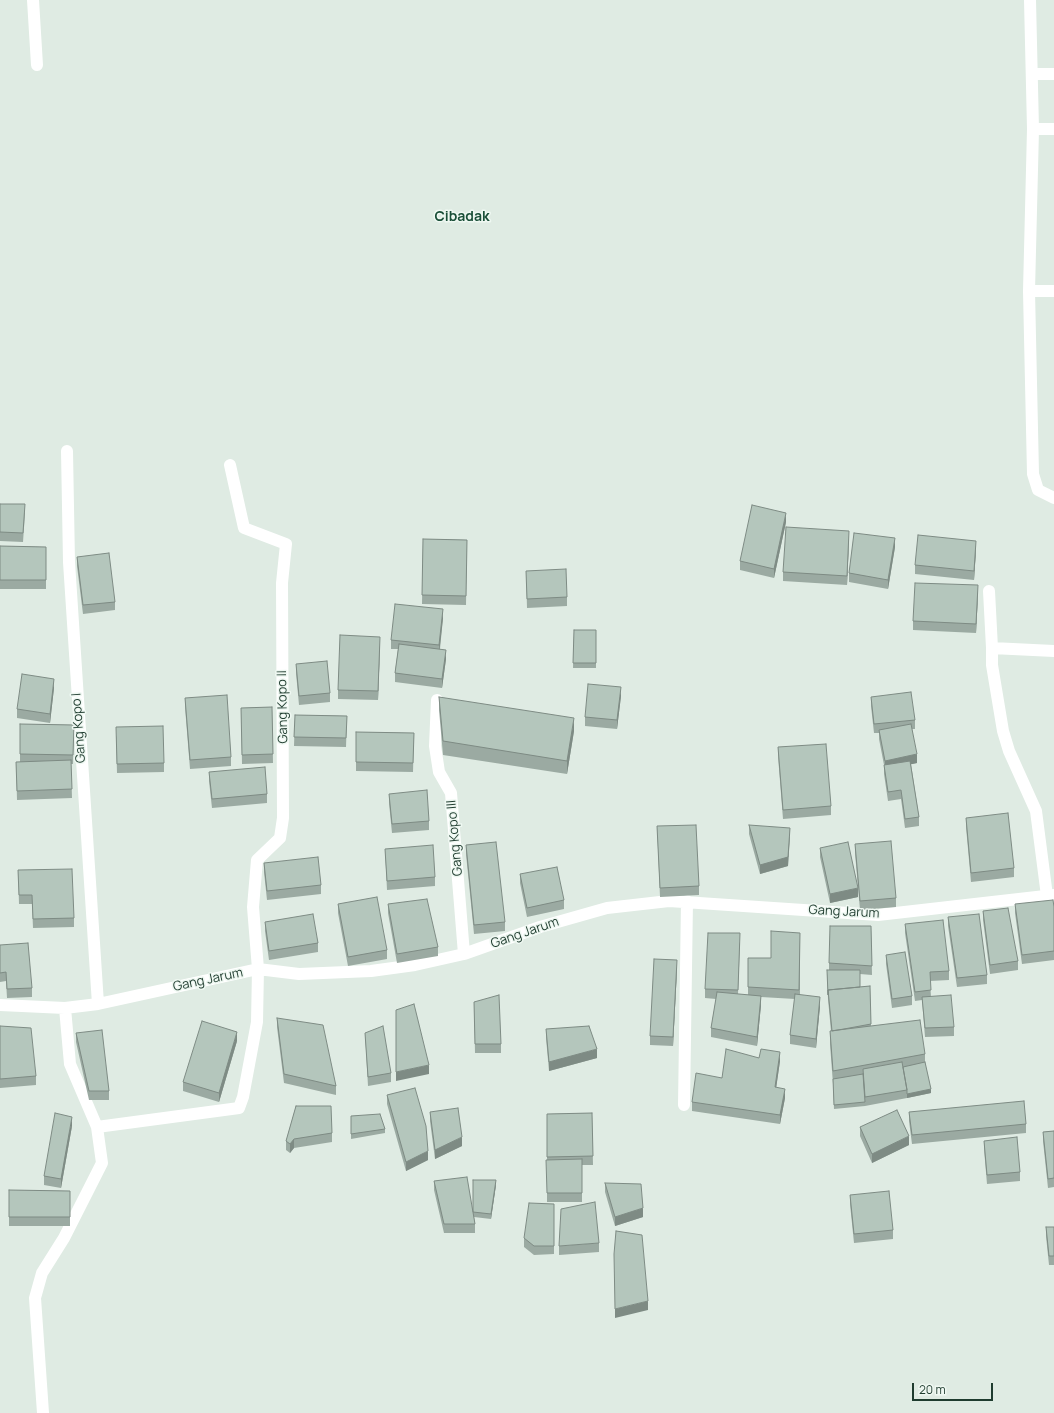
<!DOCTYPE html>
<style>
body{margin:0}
#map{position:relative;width:1054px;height:1413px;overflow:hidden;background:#dfebe3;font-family:Manrope,sans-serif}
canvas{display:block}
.scale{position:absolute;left:912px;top:1383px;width:81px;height:18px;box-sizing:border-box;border:2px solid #1f3c2f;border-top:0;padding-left:5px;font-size:12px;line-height:14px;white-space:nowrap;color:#1f3c2f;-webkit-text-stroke:3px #eff8f2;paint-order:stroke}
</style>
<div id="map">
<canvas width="1054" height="1413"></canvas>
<div class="scale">20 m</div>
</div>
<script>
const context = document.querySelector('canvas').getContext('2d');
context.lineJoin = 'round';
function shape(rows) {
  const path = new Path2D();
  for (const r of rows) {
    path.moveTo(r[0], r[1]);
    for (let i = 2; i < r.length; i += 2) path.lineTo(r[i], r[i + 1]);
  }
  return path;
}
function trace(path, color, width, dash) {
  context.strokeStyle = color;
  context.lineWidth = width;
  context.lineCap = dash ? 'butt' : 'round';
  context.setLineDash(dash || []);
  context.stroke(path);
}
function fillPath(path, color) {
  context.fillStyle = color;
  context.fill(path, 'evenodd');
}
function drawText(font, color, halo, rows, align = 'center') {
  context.font = font + ' Manrope,sans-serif';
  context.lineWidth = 3;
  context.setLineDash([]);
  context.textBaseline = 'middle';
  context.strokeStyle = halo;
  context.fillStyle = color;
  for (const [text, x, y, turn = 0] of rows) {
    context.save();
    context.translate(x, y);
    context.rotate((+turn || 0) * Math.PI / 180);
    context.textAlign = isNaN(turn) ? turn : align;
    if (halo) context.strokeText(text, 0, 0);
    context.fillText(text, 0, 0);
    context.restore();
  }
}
const street = shape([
 [33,0,37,65],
 [1030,0,1033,129,1029,291,1033,474,1038,490,1054,498],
 [1032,74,1054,74],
 [1033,129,1054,129],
 [1029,291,1054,291],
 [67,451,69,562,98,1004],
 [989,591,992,648],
 [437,700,435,746,439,772,451,793,464,954],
 [1047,896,1036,811,1009,751,1003,731,992,665,992,648,1054,651],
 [0,1005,65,1008,98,1004,258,969,299,974,371,971,415,965,464,954,540,927,607,908,669,901,878,915,1054,895],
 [684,1105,687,901],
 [97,1127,239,1108,243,1097,257,1022,258,969,253,907,257,860,280,838,283,818,282,583,286,544,244,528,230,465],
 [43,1413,35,1298,42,1273,64,1238,102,1163,97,1127,70,1064,65,1008]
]);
const wall = shape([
 [0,504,25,513,23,542,0,541],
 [786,522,774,578,740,570,740,561],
 [423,539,467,540,466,605,422,604],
 [849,540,847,585,783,581,783,572],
 [0,546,46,547,46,589,0,589],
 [895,547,888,589,849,582,849,573],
 [976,550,974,580,915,574,915,565],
 [77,557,115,602,115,610,83,614,77,566],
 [526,571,567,597,567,606,527,608],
 [978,594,976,633,913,630,913,621],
 [443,618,440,649,446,659,442,688,395,682,395,673,398,649,391,649,391,640],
 [574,630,596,630,596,668,573,668],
 [380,646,378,700,338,699,338,690],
 [296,664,330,693,330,702,299,705,296,673],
 [54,688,50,723,17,718,17,709],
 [621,696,617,729,585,726,585,717],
 [439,697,574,731,567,774,443,755,439,710],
 [871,697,915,720,915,729,912,729,917,763,911,764,919,817,919,826,905,828,901,799,888,801,884,774,884,765,879,739,879,733,874,733,871,706],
 [185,698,231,757,231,766,190,769,185,707],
 [272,707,273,763,242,764,241,708],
 [295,715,347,716,346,747,294,746],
 [20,724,74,725,73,764,71,764,72,798,17,800,16,762,20,762],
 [356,732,414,733,413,772,356,771],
 [116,736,164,763,164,772,117,773],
 [778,747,831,806,831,815,783,819,778,756],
 [209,772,267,794,267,803,212,808,209,781],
 [389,794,429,821,429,830,392,833,389,803],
 [966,818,1014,868,1014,877,971,882,966,827],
 [749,825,790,837,788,866,760,874,749,834],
 [657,826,699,886,699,895,660,897],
 [855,844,896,898,896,907,860,910,855,853],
 [466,845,505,922,505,931,474,934,466,854],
 [820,848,858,897,830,903,820,857],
 [385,849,435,877,435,886,387,890],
 [264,863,321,885,321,894,267,900,264,872],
 [18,870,74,918,74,927,33,928,32,904,19,904],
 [520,874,564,900,564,909,527,917,520,883],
 [338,904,387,950,387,959,348,966,338,913],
 [388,904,438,947,438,956,397,963,388,913],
 [1015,904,1054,907,1054,960,1022,964,1015,913],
 [983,911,1018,961,1018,970,990,974,983,920],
 [948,917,987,975,987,984,957,987,948,926],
 [265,922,318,943,318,952,269,960,265,931],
 [905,924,949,971,949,980,930,981,931,997,954,1027,954,1036,925,1037,922,1000,915,1001,905,933],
 [871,926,872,975,860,974,860,987,870,986,871,1026,925,1054,925,1062,931,1093,907,1098,865,1106,834,1109,833,1084,830,1044,830,1031,831,1031,828,999,827,975,829,970,829,963],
 [800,933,800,995,820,1006,816,1048,790,1044,790,1035,795,999,761,997,761,1005,757,1046,711,1037,711,1028,716,999,705,998,705,989,740,942,738,994,748,995,748,958,771,958],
 [0,945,32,988,32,997,7,998,6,981,0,982],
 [886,955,912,996,912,1005,892,1008,886,964],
 [677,969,673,1046,650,1045,650,1036],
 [474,1002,501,1044,501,1053,475,1053],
 [277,1018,336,1086,336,1095,284,1083,277,1027],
 [0,1026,36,1076,36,1085,0,1088],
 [546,1029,597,1058,549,1071,546,1038],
 [76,1033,109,1091,109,1100,89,1100,76,1042],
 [365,1033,391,1073,391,1082,368,1086],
 [237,1041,219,1102,183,1091,183,1082],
 [759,1058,780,1061,776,1088,785,1098,780,1124,692,1111,692,1102,722,1078],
 [387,1095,428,1160,406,1171,387,1104],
 [296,1106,332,1133,332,1142,294,1148,290,1153,286,1150,286,1141],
 [430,1112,462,1146,435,1159,430,1121],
 [909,1112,1026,1124,1026,1133,912,1144,909,1121],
 [592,1113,593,1165,582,1165,582,1202,547,1202,547,1114],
 [351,1116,385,1129,385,1133,351,1139],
 [72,1126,61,1188,44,1185,44,1176],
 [860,1127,909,1145,872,1163,860,1136],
 [1054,1131,1054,1187,1048,1188,1043,1141,1043,1132],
 [984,1141,1020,1172,1020,1181,987,1184,984,1149],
 [473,1180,496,1185,491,1219,474,1217,475,1224,475,1233,444,1233,434,1190,434,1181,473,1214],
 [605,1183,643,1217,615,1226,605,1192],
 [9,1190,70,1191,70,1226,9,1226],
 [850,1195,893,1230,893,1239,854,1243,850,1204],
 [554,1204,554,1254,534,1255,524,1247,524,1238],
 [1046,1227,1054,1227,1054,1265,1049,1265,1046,1236],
 [599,1243,599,1252,559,1255,559,1246]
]);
const shadedWall = shape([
 [786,513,786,522,774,578,774,569],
 [849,531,849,540,847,585,847,576],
 [895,538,895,547,888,589,888,580],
 [976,541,976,550,974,580,974,571],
 [978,585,978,594,976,633,976,624],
 [443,609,443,618,439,654,439,645],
 [380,637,380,646,378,700,378,691],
 [446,650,446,659,442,688,442,679],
 [54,679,54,688,50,723,50,714],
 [621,687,621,696,617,729,617,720],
 [574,718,574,731,567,774,567,761],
 [917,754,917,763,885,770,885,761],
 [790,828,788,866,760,874,760,865],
 [858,888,858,897,830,903,830,894],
 [677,960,677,969,673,1046,673,1037],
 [761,996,761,1005,757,1046,757,1037],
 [820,997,820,1006,816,1048,816,1039],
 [237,1032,237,1041,219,1102,219,1093],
 [597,1049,597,1058,549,1071,549,1062],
 [780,1052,780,1061,775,1096,775,1087],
 [429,1065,429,1074,396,1081,396,1072],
 [785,1089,785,1098,780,1124,780,1115],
 [931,1089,931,1093,907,1098,907,1094],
 [72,1117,72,1126,61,1188,61,1179],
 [909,1136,909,1145,872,1163,872,1154],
 [462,1137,462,1146,435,1159,435,1150],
 [294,1139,294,1148,290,1153,290,1144],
 [428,1151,428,1160,406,1171,406,1162],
 [496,1180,496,1185,491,1219,491,1214],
 [643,1208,643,1217,615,1226,615,1217],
 [648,1301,648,1310,615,1318,615,1309]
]);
const building = shape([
 [0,504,25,504,23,533,0,532,0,504],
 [752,505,786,513,774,569,740,561,752,505],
 [786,527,849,531,847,576,783,572,786,527],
 [854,533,895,538,888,580,849,573,854,533],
 [918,535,976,541,974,571,915,565,918,535],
 [423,539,467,540,466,596,422,595,423,539],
 [0,546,46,547,46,580,0,580,0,546],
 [109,553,115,602,83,605,77,557,109,553],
 [566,569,567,597,527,599,526,571,566,569],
 [915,583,978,585,976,624,913,621,915,583],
 [395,604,443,609,439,645,391,640,395,604],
 [574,630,596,630,596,663,573,663,574,630],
 [340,635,380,637,378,691,338,690,340,635],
 [399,644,446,650,442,679,395,673,399,644],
 [327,661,330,693,299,696,296,664,327,661],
 [22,674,54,679,50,714,17,709,22,674],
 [588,684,621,687,617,720,585,717,588,684],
 [911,692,915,720,874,724,871,697,911,692],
 [227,695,231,757,190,760,185,698,227,695],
 [439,697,574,718,567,761,443,741,439,697],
 [272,707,273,754,242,755,241,708,272,707],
 [295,715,347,716,346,738,294,737,295,715],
 [20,724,74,725,73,755,20,754,20,724],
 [911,724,917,754,885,761,879,730,911,724],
 [163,726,164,763,117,764,116,727,163,726],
 [356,732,414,733,413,763,356,762,356,732],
 [826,744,831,806,783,810,778,747,826,744],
 [71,760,72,789,17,791,16,762,71,760],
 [910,761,919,817,905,819,901,790,888,792,884,765,910,761],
 [265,767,267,794,212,799,209,772,265,767],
 [427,790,429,821,392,824,389,794,427,790],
 [1008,813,1014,868,971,873,966,818,1008,813],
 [696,825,699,886,660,888,657,826,696,825],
 [749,825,790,828,788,857,760,865,749,825],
 [891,841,896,898,860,901,855,844,891,841],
 [496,842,505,922,474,925,466,845,496,842],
 [848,842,858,888,830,894,820,848,848,842],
 [433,845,435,877,387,881,385,849,433,845],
 [318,857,321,885,267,891,264,863,318,857],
 [557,867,564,900,527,908,520,874,557,867],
 [72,869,74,918,33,919,32,895,19,895,18,870,72,869],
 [377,897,387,950,348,957,338,904,377,897],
 [427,899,438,947,397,954,388,904,427,899],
 [1053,900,1054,907,1054,951,1022,955,1015,904,1053,900],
 [1008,908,1018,961,990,965,983,911,1008,908],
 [313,914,318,943,269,951,265,922,313,914],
 [979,914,987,975,957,978,948,917,979,914],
 [943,920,949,971,930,972,931,990,915,992,905,924,943,920],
 [830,926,871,926,872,966,829,963,830,926],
 [771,931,800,933,799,990,748,987,748,958,771,958,771,931],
 [708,933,740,933,738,990,705,989,708,933],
 [28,943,32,988,7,989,6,972,0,973,0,945,28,943],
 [905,952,912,996,892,999,886,955,905,952],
 [654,959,677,960,673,1037,650,1036,654,959],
 [827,970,860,970,860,987,828,990,828,995,827,970],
 [870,986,871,1024,844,1029,832,1031,828,990,870,986],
 [717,992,761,996,757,1037,711,1028,717,992],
 [795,994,820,997,816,1039,790,1035,795,994],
 [499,995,501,1044,475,1044,474,1002,499,995],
 [951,995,954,1027,925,1028,922,997,951,995],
 [414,1004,429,1065,396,1072,396,1010,414,1004],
 [277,1018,323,1025,336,1086,284,1074,277,1018],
 [920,1020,925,1054,833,1071,830,1031,920,1020],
 [202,1021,237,1032,219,1093,183,1082,202,1021],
 [0,1026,31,1028,36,1076,0,1079,0,1026],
 [383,1026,391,1073,368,1077,365,1033,383,1026],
 [589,1026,597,1049,549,1062,546,1029,589,1026],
 [102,1030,109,1091,89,1091,76,1033,102,1030],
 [726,1049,759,1058,761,1049,780,1052,775,1087,785,1089,780,1115,692,1102,696,1073,722,1078,726,1049],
 [902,1062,907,1090,865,1097,863,1069,902,1062],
 [925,1062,931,1089,907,1094,907,1090,903,1067,925,1062],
 [863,1074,865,1102,834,1105,833,1079,863,1074],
 [415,1088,426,1126,428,1151,406,1162,387,1095,415,1088],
 [1024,1101,1026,1124,912,1135,909,1112,1024,1101],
 [296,1106,331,1106,332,1133,294,1139,290,1144,286,1141,296,1106],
 [458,1108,462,1137,435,1150,430,1112,458,1108],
 [897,1110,909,1136,872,1154,860,1127,897,1110],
 [55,1113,72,1117,61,1179,44,1176,55,1113],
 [592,1113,593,1156,547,1157,547,1114,592,1113],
 [380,1114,385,1129,351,1134,351,1116,380,1114],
 [1054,1131,1054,1178,1048,1179,1043,1132,1054,1131],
 [1017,1137,1020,1172,987,1175,984,1141,1017,1137],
 [582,1159,582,1193,547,1193,546,1160,582,1159],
 [467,1177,475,1224,444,1224,434,1181,467,1177],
 [473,1180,496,1180,491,1214,473,1212,473,1180],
 [605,1183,641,1184,643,1208,615,1217,605,1183],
 [9,1190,70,1191,70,1217,9,1217,9,1190],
 [889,1191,893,1230,854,1234,850,1195,889,1191],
 [595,1202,599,1243,559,1246,561,1209,595,1202],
 [529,1203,554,1204,554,1246,534,1246,524,1238,529,1203],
 [1046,1227,1054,1227,1054,1256,1049,1256,1046,1227],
 [616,1231,642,1235,648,1301,615,1309,614,1254,616,1231]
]);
const streetNames = [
 ["Gang Kopo II",283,707,-91],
 ["Gang Kopo I",79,728,-94],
 ["Gang Kopo III",455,838,-95],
 ["Gang Jarum",844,912,3],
 ["Gang Jarum",525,933,-19],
 ["Gang Jarum",208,980,-12]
];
const neighbourhoodNames = [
 ["Cibadak",462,217]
];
trace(street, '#fff', 12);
fillPath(wall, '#9baaa2');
fillPath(shadedWall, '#7e8b84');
fillPath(building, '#b4c6bc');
trace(building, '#7e8b84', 1);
drawText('13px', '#1f3c2f', '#eff8f2', streetNames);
drawText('bold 14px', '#1a4f38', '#eff8f2', neighbourhoodNames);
</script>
